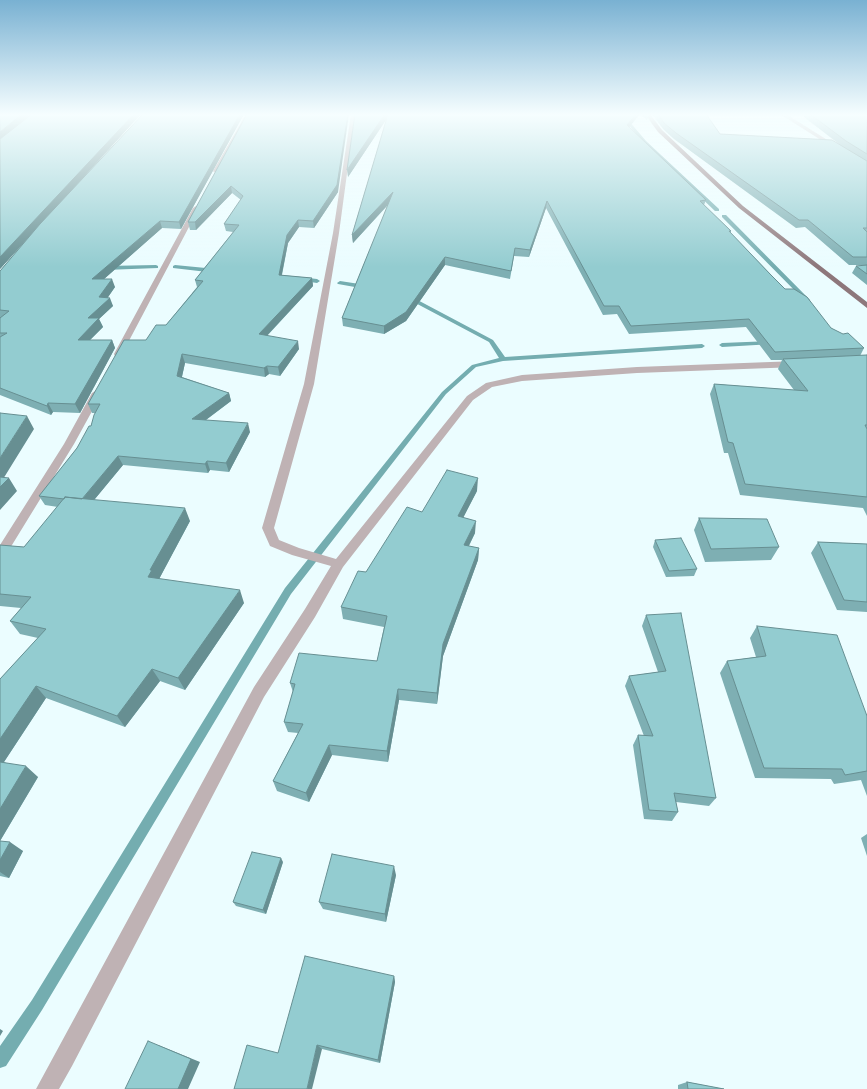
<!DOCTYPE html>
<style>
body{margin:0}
canvas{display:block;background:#ebfdff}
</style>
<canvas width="867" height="1089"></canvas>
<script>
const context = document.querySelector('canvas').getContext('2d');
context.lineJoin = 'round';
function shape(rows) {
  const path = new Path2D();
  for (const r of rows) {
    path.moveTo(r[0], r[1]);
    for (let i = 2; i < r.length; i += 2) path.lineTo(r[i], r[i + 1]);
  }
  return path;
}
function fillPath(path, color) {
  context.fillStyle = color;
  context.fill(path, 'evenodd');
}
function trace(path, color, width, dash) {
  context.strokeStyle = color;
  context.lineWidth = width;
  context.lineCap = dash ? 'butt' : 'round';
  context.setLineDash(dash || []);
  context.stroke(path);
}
const stream = shape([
 [624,114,630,114,627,116,629,121,646,141,719,209,719,211,715,211,644,143,626,122,624,114],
 [722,215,726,215,810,300,810,302,806,302,722,217,722,215],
 [156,265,158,266,158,268,105,270,102,268,105,266,156,265],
 [175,265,216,269,219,271,216,273,173,268,173,266,175,265],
 [300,277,317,279,320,281,317,283,298,280,298,278,300,277],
 [340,281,366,285,369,287,366,289,338,284,337,283,340,281],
 [406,296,410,296,493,340,505,357,702,344,705,346,702,348,503,361,476,367,446,394,291,594,42,1010,6,1066,0,1068,0,1046,32,1000,285,588,442,392,472,365,499,358,489,342,406,298,406,296],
 [771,341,774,343,773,344,722,347,719,345,722,343,771,341]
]);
const minor = shape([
 [246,114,250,114,219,171,214,172,213,171,246,114],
 [351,114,355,114,339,233,314,384,274,528,279,540,299,548,336,559,467,396,486,383,522,375,637,367,797,361,801,364,797,367,637,373,522,381,492,387,473,400,343,567,315,617,264,697,72,1066,59,1089,36,1089,254,687,305,609,331,566,292,555,270,546,262,528,304,384,333,233,351,114],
 [780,114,786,114,840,148,835,149,780,114],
 [196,206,199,208,122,354,118,357,115,356,114,354,193,208,196,206],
 [97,390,102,393,74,444,4,558,0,560,0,545,64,444,92,393,97,390]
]);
const major = shape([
 [645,114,650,114,662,130,743,206,867,302,867,308,739,208,658,132,645,114]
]);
const wall = shape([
 [32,114,141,114,80,181,143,114,244,114,181,229,162,228,104,279,115,287,108,297,113,306,99,319,103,327,90,340,112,340,115,348,80,413,53,412,51,415,0,395,0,271,25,241,0,269],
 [247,114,338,192,314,228,299,227,288,243,282,275,312,278,313,286,267,336,299,349,280,376,269,374,265,377,185,363,182,377,229,393,231,401,206,420,250,432,229,472,210,470,208,473,123,465,94,500,190,521,159,579,244,603,185,690,160,681,125,727,46,698,4,762,38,777,0,841,23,851,9,878,0,876,0,679,38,638,20,634,10,621,21,608,0,606,0,545,24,547,58,507,45,505,39,496,77,448,91,426,95,413,92,413,88,404,146,340,166,325,197,287,195,280,233,232,226,231,224,224,241,200,232,193,196,230,190,230,188,222],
 [355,114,649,114,647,120,640,114,629,127,706,200,704,205,731,231,731,233,771,275,785,289,831,328,864,348,860,356,867,355,867,516,863,508,740,495,728,453,724,453,710,394,714,384,794,390,778,369,782,360,771,360,746,327,629,334,617,314,603,315,546,208,529,257,514,256,510,279,445,265,406,321,384,334,343,326,342,318,388,205,353,243,352,235,387,118,348,177],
 [652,114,706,114,720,134,839,144,804,117,805,114,867,114,867,265,849,265,805,227,796,228,674,139,663,129],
 [867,265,867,285,852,273,856,266],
 [477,491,463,517,475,533,469,546,479,548,478,560,443,656,437,704,399,700,388,762,332,755,309,802,277,791,273,781,298,733,288,732,284,722,293,692,290,683,377,661,384,627,343,619,341,607,366,572,422,512],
 [699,518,779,547,771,560,705,562,694,530],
 [655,540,697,569,694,576,666,577,653,547],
 [818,542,867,544,867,612,837,610,811,553],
 [646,615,716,798,709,806,676,802,678,812,672,821,644,819,633,745,638,735,644,736,625,686,629,676,658,672,642,626],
 [757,626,867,716,867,796,861,780,834,784,831,779,755,778,720,673,727,661,756,657,750,638],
 [867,834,867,856,861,838],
 [283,862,266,914,236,906,233,902],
 [396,875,386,922,323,909,319,902],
 [394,976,395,982,380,1063,322,1049,278,1053],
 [687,1082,724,1089,678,1089,678,1085]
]);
const shadedWall = shape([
 [22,114,32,114,0,140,0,132],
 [134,114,141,114,0,269,0,257],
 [240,114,244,114,181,229,179,222],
 [348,114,349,114,338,192,314,228,313,221],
 [385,114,390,114,348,177,347,170],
 [636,114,640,114,626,131,627,125],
 [231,186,232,193,196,230,195,222],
 [393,192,393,199,353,243,352,235],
 [547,201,546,208,529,257,530,250],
 [298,220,299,227,288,243,280,283,279,275,287,235],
 [160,221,162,228,95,287,92,279],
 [445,257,445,265,406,321,384,334,384,326],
 [312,278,313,286,260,343,259,334],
 [112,279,115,287,104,303,110,298,113,306,99,319,103,327,82,348,78,340,88,318,99,297],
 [112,340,115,348,80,413,75,404],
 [298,341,299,349,280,376,278,367],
 [182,354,185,363,180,385,177,376],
 [267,366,269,374,265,377,264,368],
 [229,393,231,401,195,428,192,419],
 [48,403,53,412,51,415,47,406],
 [27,416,34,429,0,484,0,458],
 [248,423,250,432,229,472,226,463],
 [118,456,123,465,85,511,80,502],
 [207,461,210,470,208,473,205,464],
 [9,478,17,491,0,510,0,487],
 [478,478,477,491,458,528,458,516],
 [185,508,190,521,158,581,148,577,150,570],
 [476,521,475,533,463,557,464,545],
 [479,548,478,560,443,656,437,704,437,693,443,644],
 [240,590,244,603,185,690,178,678],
 [152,669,160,681,125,727,117,716],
 [36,686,46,698,0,768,0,739],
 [398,689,399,700,388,762,387,751],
 [329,745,332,755,309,802,306,793],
 [26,766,38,777,0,841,0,809],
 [10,842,23,851,9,878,0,872,0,860],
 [281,858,283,862,266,914,263,910],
 [394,866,396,875,386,922,385,914],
 [394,976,395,982,380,1063,378,1060],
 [0,1029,3,1031,0,1036],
 [158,1045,200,1062,188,1089,178,1089],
 [317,1045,322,1049,312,1089,307,1089]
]);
const building = shape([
 [0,114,22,114,0,132,0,114],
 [32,114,134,114,0,257,0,139,32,114],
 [143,114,240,114,179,222,160,221,92,279,112,279,99,297,110,298,88,318,99,318,78,340,112,340,75,404,48,403,47,406,0,388,0,337,7,333,0,333,0,318,9,311,0,310,0,271,40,224,143,114],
 [247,114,348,114,337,185,313,221,298,220,287,235,279,275,312,278,259,334,298,341,278,367,267,366,264,368,182,354,177,376,229,393,192,419,248,423,226,463,207,461,205,464,118,456,82,499,65,497,64,499,39,496,77,448,89,426,91,426,94,415,100,404,88,404,124,340,146,340,156,325,166,325,203,281,195,280,239,225,224,224,243,196,231,186,195,222,188,222,247,114],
 [355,114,385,114,347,170,355,114],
 [388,114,636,114,627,125,706,200,700,201,731,231,729,231,771,275,785,289,794,289,807,297,831,328,843,334,848,333,864,348,775,352,749,319,631,326,619,306,604,306,547,201,530,250,515,248,511,271,445,257,406,312,384,326,342,318,393,192,352,235,388,114],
 [658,114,706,114,720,134,832,140,867,161,867,228,863,228,867,232,867,257,853,257,808,220,799,220,676,133,664,123,658,114],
 [810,114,867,114,867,154,846,141,810,114],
 [867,265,867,274,856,266,867,265],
 [867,355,867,425,865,425,867,429,867,497,745,484,733,443,728,442,714,384,808,391,783,359,867,355],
 [0,413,27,416,0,458,0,413],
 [447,470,478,478,458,516,476,521,464,545,479,548,443,644,437,693,398,689,387,751,329,745,306,793,273,781,303,724,284,722,295,684,290,683,299,653,377,661,387,616,341,607,358,571,366,572,407,507,422,512,447,470],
 [0,477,9,478,0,487,0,477],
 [65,497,185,508,150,570,152,570,148,577,240,590,178,678,152,669,117,716,36,686,0,739,0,679,46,629,10,621,31,597,0,594,0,545,24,547,65,497],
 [699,518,767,519,779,547,711,549,699,518],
 [681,538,697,569,669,571,655,540,681,538],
 [818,542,867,544,867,602,844,600,818,542],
 [681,613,716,798,674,793,678,812,649,810,638,735,653,736,629,676,666,671,646,615,681,613],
 [757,626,837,635,867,716,867,771,845,775,842,769,764,768,727,661,766,656,757,626],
 [0,762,26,766,0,809,0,762],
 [0,841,10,842,0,860,0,841],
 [252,852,281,858,263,910,233,902,252,852],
 [332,854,394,866,385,914,319,902,332,854],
 [305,956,394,976,378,1060,317,1045,307,1089,234,1089,247,1045,278,1053,305,956],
 [148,1041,191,1059,178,1089,125,1089,148,1041],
 [687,1082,724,1089,688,1089,687,1082]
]);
fillPath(stream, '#74adb0');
fillPath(minor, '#bfb2b4');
fillPath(major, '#8d777b');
fillPath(wall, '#7eafb3');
fillPath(shadedWall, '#678f92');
fillPath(building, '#93ccd0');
trace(building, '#678f92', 1);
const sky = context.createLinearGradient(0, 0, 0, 267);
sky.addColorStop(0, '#79b1d2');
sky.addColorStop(0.43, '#f6feff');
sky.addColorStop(1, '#f6feff00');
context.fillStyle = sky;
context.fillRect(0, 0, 867, 267);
</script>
